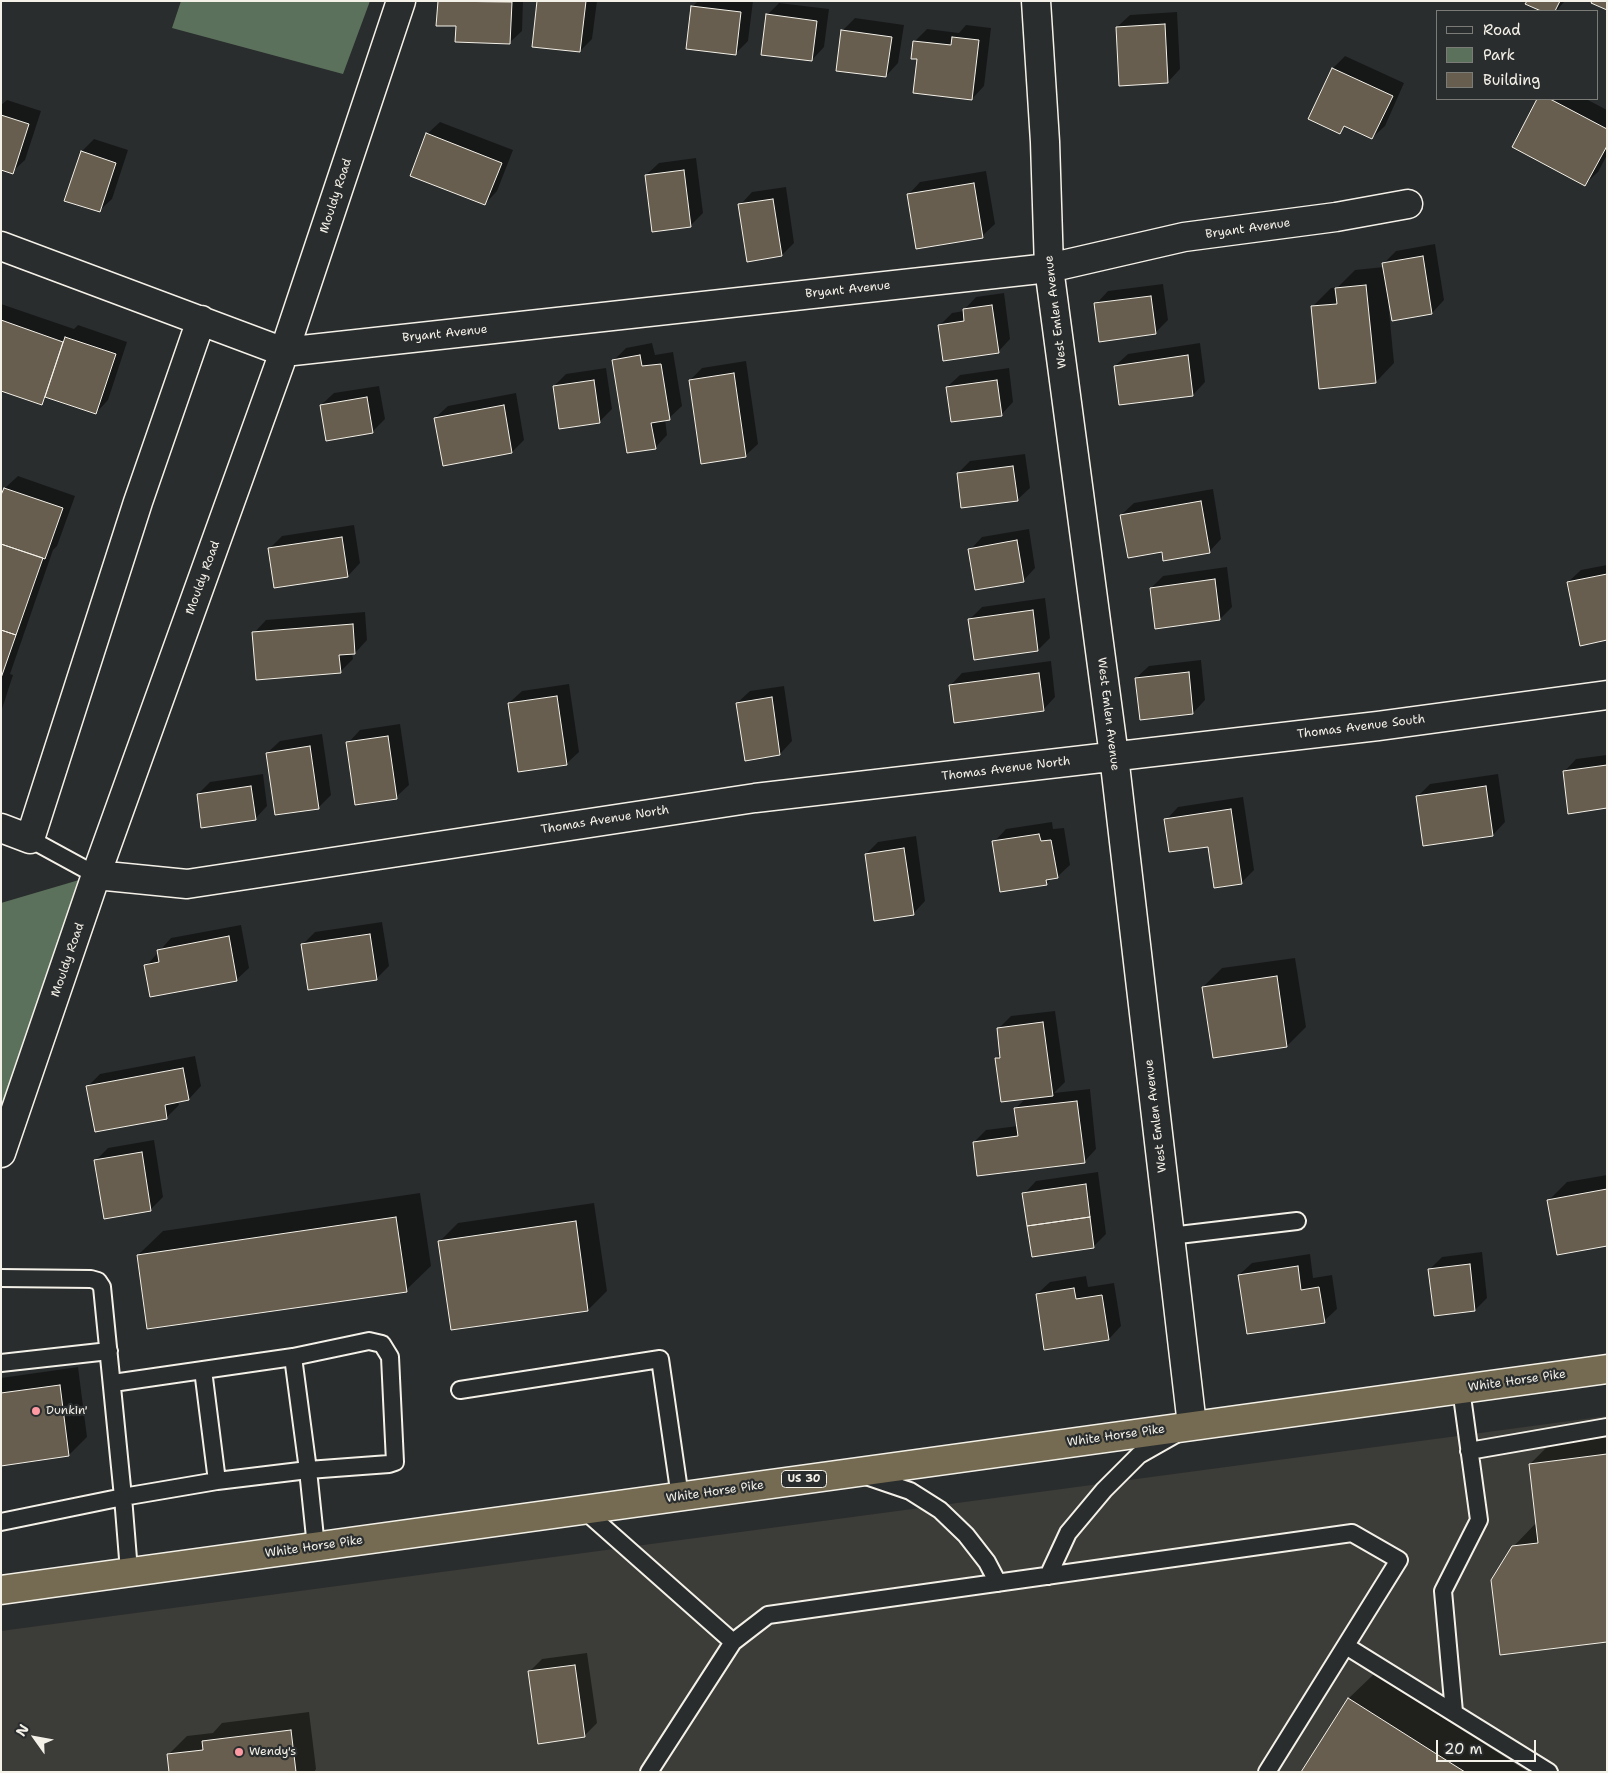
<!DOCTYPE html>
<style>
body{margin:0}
#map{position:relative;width:1608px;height:1773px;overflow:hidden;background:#2a2d2e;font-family:"Shantell Sans",sans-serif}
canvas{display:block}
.frame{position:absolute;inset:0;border:2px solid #f4f1e8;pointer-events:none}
.legend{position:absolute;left:1436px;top:10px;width:162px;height:90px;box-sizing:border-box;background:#2a2d2e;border:1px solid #7b7b78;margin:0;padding:6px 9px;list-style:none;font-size:15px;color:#f4f1e8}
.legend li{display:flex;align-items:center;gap:10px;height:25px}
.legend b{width:25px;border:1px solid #7b7b78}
.north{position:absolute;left:10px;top:1713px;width:50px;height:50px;-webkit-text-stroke:4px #2a2d2e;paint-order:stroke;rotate:302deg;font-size:14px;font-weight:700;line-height:20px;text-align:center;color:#f4f1e8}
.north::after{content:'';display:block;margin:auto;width:18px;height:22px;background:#f4f1e8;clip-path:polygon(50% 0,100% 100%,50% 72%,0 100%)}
.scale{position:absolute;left:1436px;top:1740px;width:100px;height:22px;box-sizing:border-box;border:2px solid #f4f1e8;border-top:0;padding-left:6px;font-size:15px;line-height:18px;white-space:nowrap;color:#f4f1e8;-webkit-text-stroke:4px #2a2d2e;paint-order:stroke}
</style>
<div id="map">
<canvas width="1608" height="1773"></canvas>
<div class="frame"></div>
<ul class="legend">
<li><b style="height:6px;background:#2a2d2e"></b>Road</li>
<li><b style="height:14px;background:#5b715c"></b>Park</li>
<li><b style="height:14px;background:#675e4f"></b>Building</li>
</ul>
<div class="north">N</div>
<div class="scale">20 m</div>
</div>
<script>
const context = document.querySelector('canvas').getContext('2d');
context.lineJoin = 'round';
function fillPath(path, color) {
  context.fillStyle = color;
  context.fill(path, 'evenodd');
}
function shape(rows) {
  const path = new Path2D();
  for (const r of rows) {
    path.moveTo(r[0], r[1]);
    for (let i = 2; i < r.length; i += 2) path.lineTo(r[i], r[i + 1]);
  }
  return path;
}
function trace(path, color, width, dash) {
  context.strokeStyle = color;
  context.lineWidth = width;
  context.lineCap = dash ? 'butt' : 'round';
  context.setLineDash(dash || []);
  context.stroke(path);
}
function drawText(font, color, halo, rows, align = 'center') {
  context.font = font + ' "Shantell Sans",sans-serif';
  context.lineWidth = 4.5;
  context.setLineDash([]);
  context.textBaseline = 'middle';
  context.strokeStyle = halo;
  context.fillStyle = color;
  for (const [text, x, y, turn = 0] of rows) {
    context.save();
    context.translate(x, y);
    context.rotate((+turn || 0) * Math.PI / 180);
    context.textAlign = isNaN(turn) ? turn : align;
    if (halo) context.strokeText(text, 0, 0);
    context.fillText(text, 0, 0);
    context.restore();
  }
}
const built = shape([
 [1607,1416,1607,1772,1,1772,1,1631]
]);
const green = shape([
 [181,1,370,1,343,74,172,28],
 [96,875,1,1153,1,903]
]);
const shadow = shape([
 [439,1,523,1,522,31,509,43,457,25],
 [538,1,597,1,592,39,580,51],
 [698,1,753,1,748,41,736,53,692,7],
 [1528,1,1565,1,1556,11,1545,11,1527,4],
 [779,3,829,9,824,47,812,60,767,15],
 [1177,12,1180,69,1168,82,1117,27,1130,15],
 [855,18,904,25,898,63,886,76,842,31],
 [966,25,991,28,984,86,972,99,919,58,914,42,927,29,959,33],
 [1345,56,1404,83,1385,126,1372,138,1346,126,1340,132,1333,68],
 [1539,99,1586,99,1607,110,1607,155,1598,172,1585,184,1514,146],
 [7,100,41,111,25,160,12,172,1,169,1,105],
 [440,122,513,150,497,191,485,204,427,134],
 [94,139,128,150,112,199,99,211,66,200,82,151],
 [696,158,703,213,690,226,646,175,659,163],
 [986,171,995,224,982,236,908,195,920,182],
 [786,187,794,243,782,255,740,205,752,192],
 [1435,244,1444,300,1432,313,1388,301,1394,363,1376,382,1312,307,1331,288,1338,287,1355,270,1384,267,1384,263,1396,251],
 [1163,284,1168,320,1155,333,1096,304,1108,291],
 [1004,293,1010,339,998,352,939,326,952,313,964,311,964,310,976,297],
 [1,304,74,329,78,325,127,342,108,400,96,413,47,397,41,403,1,390],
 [652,343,655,355,673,352,682,406,669,418,665,419,667,435,655,448,613,361,626,348],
 [1200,343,1205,382,1193,395,1115,366,1128,354],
 [746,361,758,444,745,456,690,380,702,368],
 [606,368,612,409,599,422,554,386,566,374],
 [1009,368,1013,402,1001,415,947,387,960,375],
 [379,386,385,419,372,432,321,405,334,393],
 [516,393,524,440,512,452,435,418,448,406],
 [1025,454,1030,488,1017,500,958,473,970,461],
 [18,476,75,496,57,546,53,550,10,674,13,675,1,712,1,499,5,488],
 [1213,489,1221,539,1209,552,1163,551,1121,515,1134,503],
 [354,525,360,563,348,576,269,549,282,536],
 [1029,529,1035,568,1023,581,970,550,982,537],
 [1607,565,1607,639,1568,582,1581,570],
 [1227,567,1232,607,1220,619,1151,588,1163,576],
 [1045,598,1050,638,1038,650,970,619,982,607],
 [365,612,367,640,355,653,352,653,353,659,340,672,254,633,266,620],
 [1201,660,1205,700,1193,713,1136,678,1149,666],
 [1051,661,1055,697,1043,710,950,686,962,673],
 [569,684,579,752,566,764,509,703,522,691],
 [784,686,792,741,780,754,737,703,750,691],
 [400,724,409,785,396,797,348,743,360,730],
 [322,734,331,795,319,807,267,753,280,741],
 [1607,755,1607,807,1564,772,1576,759],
 [263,774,267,806,255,819,198,794,210,782],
 [1498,774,1505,822,1493,835,1418,796,1430,784],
 [1243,797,1254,870,1241,883,1209,845,1166,820,1178,807],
 [1052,822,1053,829,1064,828,1070,865,1057,877,1052,878,1046,884,994,842,1006,829],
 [916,836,925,901,913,914,866,854,878,842],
 [382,922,389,966,376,979,303,944,315,932],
 [241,925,249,968,236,980,146,966,171,938],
 [1295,958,1306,1027,1287,1046,1214,1057,1203,987,1222,968],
 [1055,1011,1065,1082,1054,1093,1090,1089,1096,1149,1084,1162,974,1142,986,1130,1018,1126,1016,1108,1026,1098,996,1059,1001,1053,998,1029,1011,1016],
 [195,1056,201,1086,189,1099,178,1101,179,1105,167,1117,87,1087,100,1074],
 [154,1140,163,1197,151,1209,96,1160,108,1148],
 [1098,1172,1106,1234,1094,1246,1024,1194,1036,1181],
 [1607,1175,1607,1245,1548,1201,1567,1182],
 [420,1193,431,1266,406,1290,138,1255,163,1231],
 [594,1203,607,1291,588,1310,452,1329,440,1241,458,1223],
 [1482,1252,1487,1298,1475,1310,1430,1269,1442,1257],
 [1310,1254,1313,1278,1332,1275,1337,1309,1324,1321,1239,1275,1252,1263],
 [1086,1276,1088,1287,1114,1283,1121,1326,1109,1339,1037,1294,1050,1282],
 [78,1367,87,1437,69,1455,1,1465,1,1378],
 [1607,1433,1607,1640,1513,1547,1537,1522,1530,1464,1555,1439],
 [587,1653,597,1723,584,1736,529,1672,542,1659],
 [1374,1674,1528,1772,1303,1772,1349,1698],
 [309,1712,316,1769,314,1772,170,1772,168,1755,187,1736,213,1733,222,1723]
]);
const building = shape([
 [438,1,512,2,510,44,455,42,456,26,436,26,438,1],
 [537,1,586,1,580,52,532,47,537,1],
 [1527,1,1560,1,1555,11,1541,11,1525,4,1527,1],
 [1592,1,1607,1,1607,10,1591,3,1592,1],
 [691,6,741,12,736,55,686,49,691,6],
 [766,14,817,21,812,61,761,55,766,14],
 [1165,24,1168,83,1119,86,1116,27,1165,24],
 [841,30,892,37,886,77,836,71,841,30],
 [952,37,979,40,972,100,913,93,917,59,911,59,913,41,951,45,952,37],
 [1332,68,1393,96,1372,139,1344,126,1340,134,1308,119,1332,68],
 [1537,99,1550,99,1607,129,1607,146,1585,186,1512,147,1537,99],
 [1,115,29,124,13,174,1,170,1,115],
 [426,133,502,163,485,205,410,176,426,133],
 [81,151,116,163,100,212,64,201,81,151],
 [684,170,691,227,652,232,645,175,684,170],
 [974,183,983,238,916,249,907,194,974,183],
 [773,199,782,256,747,262,738,204,773,199],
 [1423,256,1432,314,1392,321,1382,263,1423,256],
 [1366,285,1376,383,1319,389,1311,306,1337,304,1335,288,1366,285],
 [1151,296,1156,334,1099,342,1094,303,1151,296],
 [992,305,999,353,943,361,938,325,964,321,963,309,992,305],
 [1,320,63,342,42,405,1,391,1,320],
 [65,337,116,354,96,414,45,397,65,337],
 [640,355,642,366,661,364,670,420,651,423,656,449,627,453,612,360,640,355],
 [1188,355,1193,396,1119,405,1114,366,1188,355],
 [734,373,746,457,701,464,689,380,734,373],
 [594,380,600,423,559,429,553,386,594,380],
 [997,380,1002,416,951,422,946,387,997,380],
 [367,397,373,433,326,441,320,405,367,397],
 [504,405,512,453,443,466,434,418,504,405],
 [1013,466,1018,501,961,508,957,473,1013,466],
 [4,488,63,508,45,559,1,544,1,495,4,488],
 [1201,501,1210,553,1163,561,1162,552,1128,558,1120,515,1201,501],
 [342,537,348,577,274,588,268,548,342,537],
 [1017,540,1024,582,975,590,968,549,1017,540],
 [1,544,43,558,16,635,1,630,1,544],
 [1607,574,1607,640,1580,646,1567,582,1607,574],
 [1215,579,1220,620,1155,629,1150,588,1215,579],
 [1033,610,1038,651,974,660,968,619,1033,610],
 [353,624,355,654,339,655,341,673,256,680,252,632,353,624],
 [1,630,16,635,1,678,1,630],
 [1189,672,1193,714,1140,720,1135,678,1189,672],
 [1039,673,1044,711,954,723,949,685,1039,673],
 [557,696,567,765,518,772,508,703,557,696],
 [772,697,780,755,745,761,736,703,772,697],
 [388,736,397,799,355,805,346,742,388,736],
 [310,746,319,809,275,815,266,753,310,746],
 [1607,765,1607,808,1568,814,1563,771,1607,765],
 [251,786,256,820,201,828,197,794,251,786],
 [1486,786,1493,836,1423,846,1416,796,1486,786],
 [1231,809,1242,884,1214,888,1208,847,1169,852,1164,819,1231,809],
 [1039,834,1041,841,1051,840,1058,878,1046,880,1047,885,1000,892,992,841,1039,834],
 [904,848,914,915,874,921,865,854,904,848],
 [370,934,377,980,308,990,301,944,370,934],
 [229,936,237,981,150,997,144,965,159,962,157,950,229,936],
 [1277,976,1287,1047,1213,1058,1202,987,1277,976],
 [1043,1022,1053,1096,1001,1102,995,1058,1000,1058,997,1028,1043,1022],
 [183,1068,189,1100,165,1105,167,1119,95,1132,86,1086,183,1068],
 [1077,1101,1085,1163,977,1176,973,1142,1018,1136,1014,1108,1077,1101],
 [142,1152,151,1211,104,1219,94,1160,142,1152],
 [1086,1184,1090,1217,1027,1226,1022,1193,1086,1184],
 [1607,1189,1607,1246,1557,1255,1547,1200,1607,1189],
 [396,1217,407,1292,147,1329,137,1255,396,1217],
 [1090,1217,1094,1248,1032,1257,1027,1226,1090,1217],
 [576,1221,588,1311,451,1330,438,1241,576,1221],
 [1470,1264,1475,1311,1434,1316,1428,1269,1470,1264],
 [1298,1266,1301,1290,1319,1287,1325,1323,1247,1334,1238,1275,1298,1266],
 [1074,1288,1076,1299,1102,1295,1109,1340,1044,1350,1036,1294,1074,1288],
 [60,1385,69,1456,1,1466,1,1393,60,1385],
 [1607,1454,1607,1642,1500,1655,1491,1580,1512,1546,1538,1543,1529,1464,1607,1454],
 [575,1665,585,1737,538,1744,528,1671,575,1665],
 [1348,1698,1465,1772,1301,1772,1348,1698],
 [291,1730,296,1772,169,1772,167,1754,203,1750,202,1741,291,1730]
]);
const service = shape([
 [30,839,96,875],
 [1170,1236,1297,1221],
 [1,1278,91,1279,98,1281,102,1287,123,1497,1,1522],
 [293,1357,308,1470,316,1547],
 [1,1363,109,1351],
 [203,1370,217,1481],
 [113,1383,293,1357,369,1341,382,1344,390,1357,395,1462,389,1464,308,1470,217,1481,123,1497,129,1571],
 [460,1390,660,1359,680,1497],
 [1469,1451,1607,1427],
 [863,1475,910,1491,940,1510,966,1535,987,1562,998,1583],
 [584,1510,733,1642],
 [1048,1576,1068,1533,1104,1490,1139,1455,1176,1434],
 [1346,1646,1549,1772],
 [1454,1712,1443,1591,1479,1520,1461,1389],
 [649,1772,733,1642,768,1615,1352,1533,1399,1560,1267,1772]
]);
const minor = shape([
 [1036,1,1045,142,1049,268,1114,756,1192,1425],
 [1,246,284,352,1049,268,1184,237,1336,217,1408,204],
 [1,828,30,839,138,502,201,320],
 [96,875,187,884,755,798,1378,726,1607,695],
 [1,1153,96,875,284,352,401,1]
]);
const trunk = shape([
 [1,1590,1607,1369]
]);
const markers = [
 [36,1411,5,"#ff9aa2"],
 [239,1752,5,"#ff9aa2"]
];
const shields = [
 [804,1479,45]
];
const shieldNames = [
 ["US 30",804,1479]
];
const streetNames = [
 ["Mouldy Road",336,196,-72],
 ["Bryant Avenue",1248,229,-8],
 ["Bryant Avenue",848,290,-6],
 ["West Emlen Avenue",1056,312,-97],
 ["Bryant Avenue",445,334,-6],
 ["Mouldy Road",203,578,-70],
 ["West Emlen Avenue",1108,714,83],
 ["Thomas Avenue South",1361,727,-7],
 ["Thomas Avenue North",1006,769,-7],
 ["Thomas Avenue North",605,820,-9],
 ["Mouldy Road",68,960,-71],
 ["West Emlen Avenue",1156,1116,-97],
 ["White Horse Pike",1517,1381,-8],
 ["White Horse Pike",1116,1436,-8],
 ["White Horse Pike",715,1492,-8],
 ["White Horse Pike",314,1547,-8]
];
const poiNames = [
 ["Dunkin'",46,1411],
 ["Wendy's",249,1752]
];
fillPath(built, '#3c3c38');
fillPath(green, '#5b715c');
fillPath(shadow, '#0007');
fillPath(building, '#675e4f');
trace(building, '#f4f1e8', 1);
trace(service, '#f4f1e8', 20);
trace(minor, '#f4f1e8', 31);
trace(trunk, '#f4f1e8', 31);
trace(service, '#2a2d2e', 16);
trace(minor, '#2a2d2e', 28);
trace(trunk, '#746b52', 28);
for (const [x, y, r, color] of markers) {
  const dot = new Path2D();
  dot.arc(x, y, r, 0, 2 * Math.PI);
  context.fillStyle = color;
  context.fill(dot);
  trace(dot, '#2a2d2e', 2);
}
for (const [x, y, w] of shields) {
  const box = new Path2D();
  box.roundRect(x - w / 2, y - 8.5, w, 17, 4);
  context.fillStyle = '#2a2d2e';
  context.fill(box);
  trace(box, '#f4f1e8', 1);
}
drawText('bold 11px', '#f4f1e8', null, shieldNames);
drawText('12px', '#f4f1e8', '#2a2d2e', streetNames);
drawText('12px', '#f4f1e8', '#2a2d2e', poiNames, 'left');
</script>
